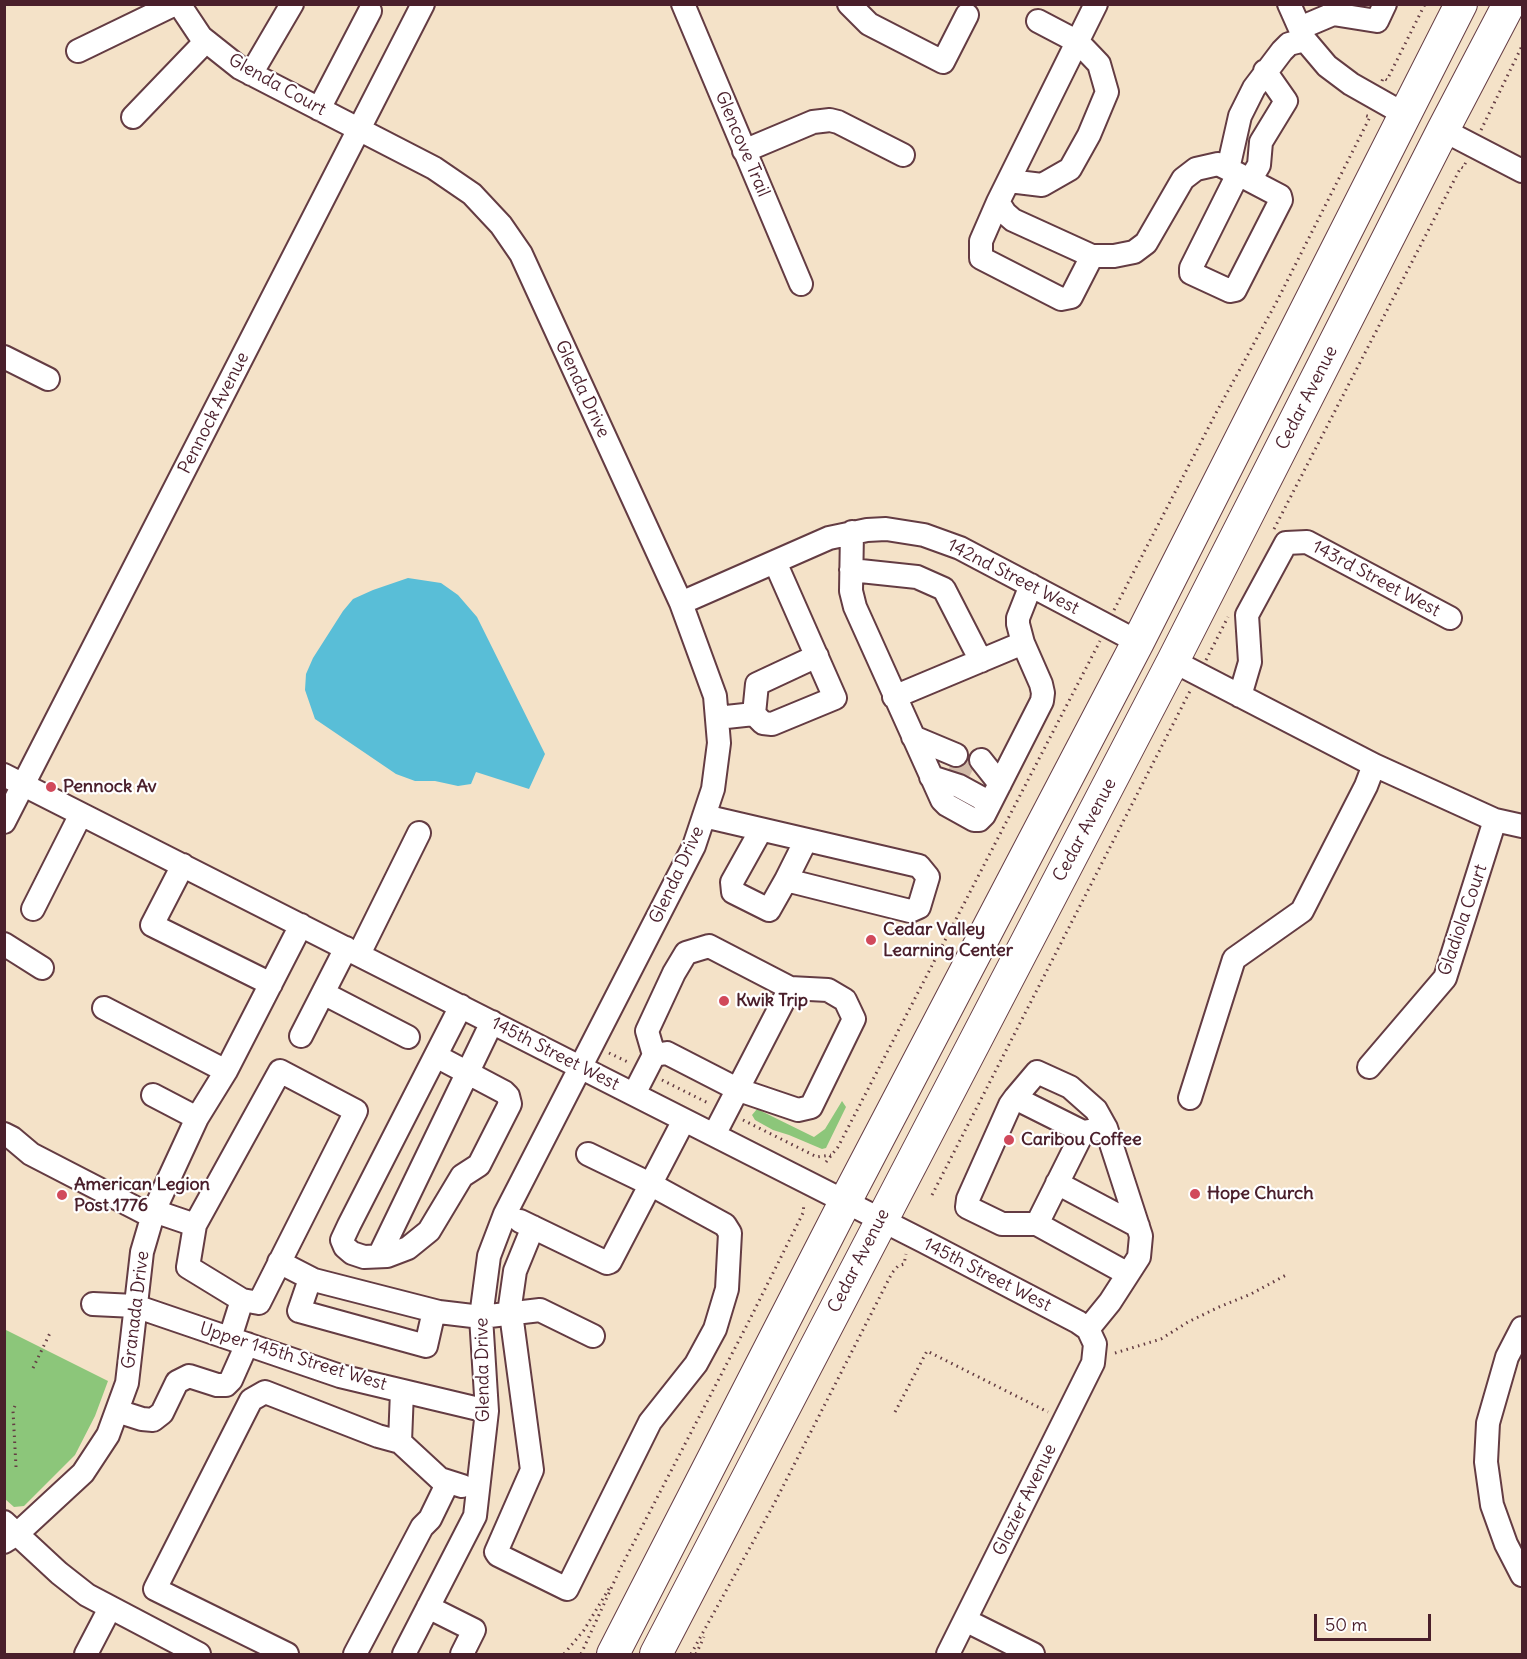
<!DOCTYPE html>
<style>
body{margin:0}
#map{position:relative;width:1527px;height:1659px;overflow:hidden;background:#f4e2c8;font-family:Delius,sans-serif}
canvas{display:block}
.frame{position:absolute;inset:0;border:6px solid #4a1f2b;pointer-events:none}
.scale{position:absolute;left:1314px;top:1614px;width:117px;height:27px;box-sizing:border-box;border:3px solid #4a1f2b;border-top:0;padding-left:8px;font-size:18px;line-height:21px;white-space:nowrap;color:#4a1f2b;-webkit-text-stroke:4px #fff;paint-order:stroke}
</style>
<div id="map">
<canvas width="1527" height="1659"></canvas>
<div class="frame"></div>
<div class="scale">50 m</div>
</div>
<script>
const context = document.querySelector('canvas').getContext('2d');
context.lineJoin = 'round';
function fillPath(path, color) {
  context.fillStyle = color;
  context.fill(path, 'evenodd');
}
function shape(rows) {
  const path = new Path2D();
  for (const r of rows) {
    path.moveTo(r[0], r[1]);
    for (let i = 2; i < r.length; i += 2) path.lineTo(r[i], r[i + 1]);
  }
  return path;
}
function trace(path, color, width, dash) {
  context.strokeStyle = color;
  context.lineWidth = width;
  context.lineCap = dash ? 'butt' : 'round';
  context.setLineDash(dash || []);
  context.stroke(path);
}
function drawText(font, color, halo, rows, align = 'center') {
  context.font = font + ' Delius,sans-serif';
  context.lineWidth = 4.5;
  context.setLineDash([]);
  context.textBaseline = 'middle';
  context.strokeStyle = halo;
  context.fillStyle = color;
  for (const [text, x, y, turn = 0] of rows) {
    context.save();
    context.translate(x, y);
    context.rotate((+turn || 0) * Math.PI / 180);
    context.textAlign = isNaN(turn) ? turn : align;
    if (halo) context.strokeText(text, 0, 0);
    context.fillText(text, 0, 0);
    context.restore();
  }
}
const green = shape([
 [842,1101,846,1107,826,1148,822,1149,789,1135,773,1130,755,1120,752,1115,757,1109,814,1137,825,1129],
 [4,1329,108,1381,95,1416,75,1455,24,1506,14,1507,5,1499]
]);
const water = shape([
 [408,578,441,583,458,595,477,617,545,754,529,789,476,772,471,784,458,786,435,781,415,781,396,774,315,719,305,690,306,674,313,658,343,611,353,599,373,590]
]);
const minorTunnel = shape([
 [952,762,974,773]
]);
const path = shape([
 [1382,81,1383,78,1387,80,1425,4],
 [1481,130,1522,46],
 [1274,529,1461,167,1463,168,1466,162],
 [1114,610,1216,413,1276,303,1370,117,1364,115],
 [1206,660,1228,617],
 [609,1053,630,1063],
 [662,1080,710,1104],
 [743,1120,817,1157,831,1155],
 [826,1162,838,1147,1100,641],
 [932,1195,1191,689],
 [1115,1353,1161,1339,1188,1322,1219,1307,1251,1294,1286,1275],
 [33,1368,51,1331],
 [895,1412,927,1351,1048,1412],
 [16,1467,13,1411,16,1403],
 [564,1654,584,1630,610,1587],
 [581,1654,620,1569,748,1323,803,1213,804,1204],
 [691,1654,774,1504,892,1273,898,1266,904,1264,906,1254],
 [696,1654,704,1637]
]);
const minor = shape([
 [179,4,201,37,240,68,434,168,472,194,501,225,521,254,681,603,715,696,719,743,713,789,694,846,505,1214,489,1256,481,1317,487,1411,475,1516,404,1654],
 [683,4,801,284],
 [849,4,869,24,943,62,967,15],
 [1096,4,998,202,1005,213,1013,220,1092,256,1114,256,1134,252,1146,243,1183,179,1196,169,1218,164,1238,174,1280,196,1281,200,1235,290,1230,291,1191,273,1191,268,1238,174],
 [1289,4,1305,40,1327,66,1351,84,1404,114],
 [1300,28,1333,14,1377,21,1385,4],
 [78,51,175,4],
 [251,74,292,4],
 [319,109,370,11],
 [133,117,206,41],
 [1443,130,1522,171],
 [744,151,813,122,830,120,838,122,903,155],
 [1228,169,1240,116,1254,88,1282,51,1289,44,1305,40],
 [1250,180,1259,165,1261,142,1286,101,1265,71],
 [1009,181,1042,185,1070,169,1089,135,1107,92,1099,64,1078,42,1038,21],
 [998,202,981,241,981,258,1061,299,1071,297,1092,256],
 [4,357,48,379],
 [852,532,851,591,855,607,942,800,947,805,974,820,979,820,984,815,1042,701,1043,693,1041,684,1023,643,1018,624,1018,618,1031,585],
 [851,570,917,577,944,589,981,661],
 [681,603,829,538,867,530,886,529,924,535,960,548,1138,642],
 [1173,661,1374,765,1495,820,1522,826],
 [1240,696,1250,662,1247,615,1286,543,1307,542,1450,618],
 [894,697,1023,643],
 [754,714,757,684,817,656],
 [717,718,754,714,763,723,772,724,835,698,775,562],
 [913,737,956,755],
 [981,760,1000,784],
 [4,775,923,1241,1078,1322,1088,1329,1095,1344,1093,1363,948,1654],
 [931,777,959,786,981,798,988,806],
 [704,816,919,866,928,877,919,907,910,911,786,880,769,910,733,892,732,882,761,830],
 [4,822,423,4],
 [183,865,152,925,271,984],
 [786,880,806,840],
 [33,909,81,814],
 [4,944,42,968],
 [359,954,419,833],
 [323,993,408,1037],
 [104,1008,226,1071],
 [301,1036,346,948],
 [436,1056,504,1092,508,1096,510,1104,479,1165,462,1176,429,1231,408,1248,387,1256,364,1257,352,1253,345,1247,342,1240,349,1225,461,1006],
 [1369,1067,1445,978,1495,820],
 [634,1094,654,1055,647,1031,674,973,686,953,709,946,790,988,828,990,845,1000,854,1019,811,1107,798,1110,739,1090,667,1053,654,1055],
 [153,1095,197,1118],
 [1015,1098,1010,1105,968,1199,967,1207,1002,1224,1037,1224],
 [1190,1098,1234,959,1302,911,1366,786,1374,765],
 [1083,1132,1037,1224,1128,1274],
 [4,1134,12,1138,31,1154,153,1217],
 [714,1135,790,988],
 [1057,1183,1138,1226],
 [154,1211,195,1225,188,1267,242,1300,230,1338],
 [520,1221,607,1263,610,1262,684,1120],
 [195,1225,280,1071,356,1111,259,1303,242,1300],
 [533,1227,515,1271,510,1306,532,1470,496,1552,498,1555,567,1589,650,1422,696,1364,715,1329,727,1289,730,1233,725,1225,650,1184,588,1154],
 [379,1256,492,1022],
 [279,1262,314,1280,439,1312,481,1317,540,1310,593,1336],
 [310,1279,299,1311,426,1346,434,1311],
 [93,1304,135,1306,340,1376,487,1411],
 [1522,1328,1507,1357,1488,1423,1486,1462,1492,1505,1506,1544,1522,1575],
 [1088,1329,1110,1302,1139,1257,1141,1236,1106,1128,1096,1110,1070,1087,1037,1072,1015,1098,1083,1132,1106,1128],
 [402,1391,400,1442,440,1479,462,1486],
 [117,1411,142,1419,153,1420,162,1413,177,1382,189,1376,217,1385,226,1385,231,1380,247,1344],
 [4,1522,59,1573,87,1595,199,1654],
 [4,1542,17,1534,83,1473,108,1435,127,1383,142,1252,154,1211,197,1118,226,1071,301,925],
 [428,1607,474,1630,462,1654],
 [965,1620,1033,1654],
 [86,1654,110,1608],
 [287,1654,155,1589,251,1400,265,1392,378,1436,400,1442],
 [355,1654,422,1527,430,1519,448,1482]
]);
const highway = shape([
 [613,1654,845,1202,1138,642,1461,4],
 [656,1654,1173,661,1443,130,1509,4]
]);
const markers = [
 [51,787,6,"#d1495b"],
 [871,940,6,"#d1495b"],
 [724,1001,6,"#d1495b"],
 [1009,1140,6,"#d1495b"],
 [1195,1194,6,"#d1495b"],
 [62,1195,6,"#d1495b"]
];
const streetNames = [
 ["Glenda Court",277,85,29],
 ["Glencove Trail",742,144,67],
 ["Glenda Drive",582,389,65],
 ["Cedar Avenue",1307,398,-63],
 ["Pennock Avenue",214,413,-63],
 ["142nd Street West",1013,577,27],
 ["143rd Street West",1376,579,28],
 ["Cedar Avenue",1085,830,-62],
 ["Glenda Drive",677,875,-65],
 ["Gladiola Court",1463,920,-71],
 ["145th Street West",555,1054,27],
 ["Cedar Avenue",859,1261,-63],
 ["145th Street West",987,1275,27],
 ["Granada Drive",136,1310,-83],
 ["Upper 145th Street West",293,1357,17],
 ["Glenda Drive",483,1370,-91],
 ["Glazier Avenue",1025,1500,-64]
];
const poiNames = [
 ["Pennock Av",63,787],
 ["Cedar Valley",883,930],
 ["Learning Center",883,951],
 ["Kwik Trip",736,1001],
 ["Caribou Coffee",1021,1140],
 ["American Legion",74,1185],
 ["Post 1776",74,1206],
 ["Hope Church",1207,1194]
];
fillPath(green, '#8cc67a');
fillPath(water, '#59bed7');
trace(minorTunnel, '#d2bba9', 22, [22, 11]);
trace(minor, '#643c43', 26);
trace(highway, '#643c43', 34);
trace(path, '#643c43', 3, [1.5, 4.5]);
trace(minor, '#fff', 22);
trace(highway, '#fff', 32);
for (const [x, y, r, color] of markers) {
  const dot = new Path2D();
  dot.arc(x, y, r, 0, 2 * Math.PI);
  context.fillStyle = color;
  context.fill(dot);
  trace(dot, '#fff', 2);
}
drawText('18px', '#4a1f2b', '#fff', streetNames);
drawText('bold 18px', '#4a1f2b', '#fff', poiNames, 'left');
</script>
